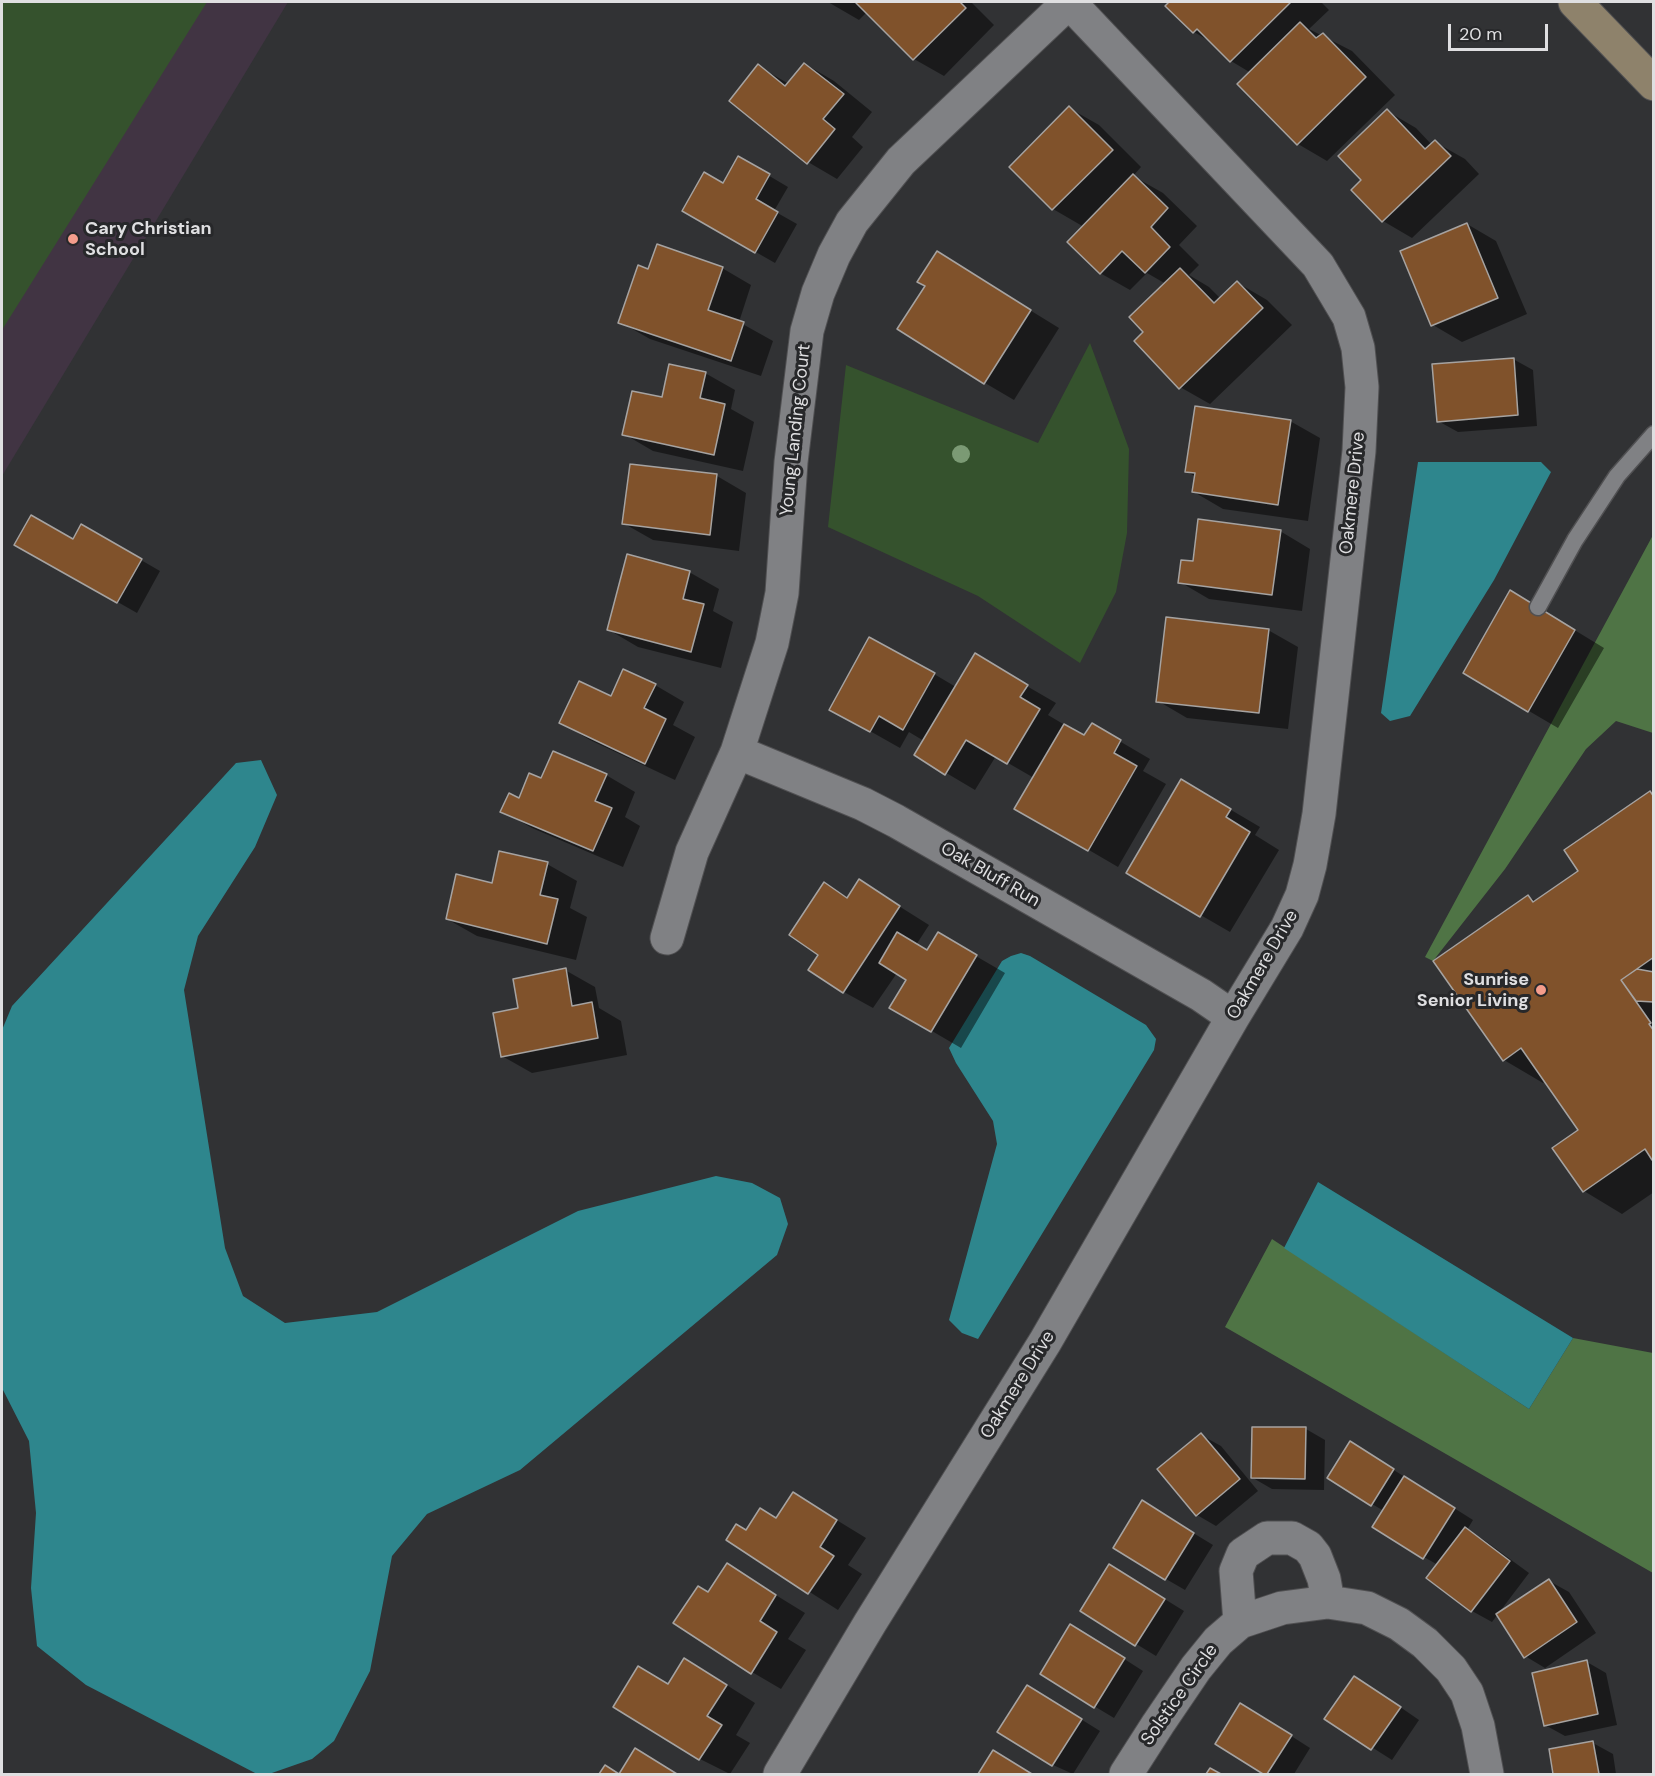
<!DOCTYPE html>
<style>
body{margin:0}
#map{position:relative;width:1655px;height:1776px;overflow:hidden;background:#313234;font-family:"DM Sans",sans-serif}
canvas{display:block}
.frame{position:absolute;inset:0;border:3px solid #dfdfe1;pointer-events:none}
.scale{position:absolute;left:1448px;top:24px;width:100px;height:27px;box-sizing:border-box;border:3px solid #dfdfe1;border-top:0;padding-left:8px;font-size:18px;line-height:21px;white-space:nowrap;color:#dfdfe1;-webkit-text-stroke:4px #27282a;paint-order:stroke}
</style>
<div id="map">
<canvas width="1655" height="1776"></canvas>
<div class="frame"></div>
<div class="scale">20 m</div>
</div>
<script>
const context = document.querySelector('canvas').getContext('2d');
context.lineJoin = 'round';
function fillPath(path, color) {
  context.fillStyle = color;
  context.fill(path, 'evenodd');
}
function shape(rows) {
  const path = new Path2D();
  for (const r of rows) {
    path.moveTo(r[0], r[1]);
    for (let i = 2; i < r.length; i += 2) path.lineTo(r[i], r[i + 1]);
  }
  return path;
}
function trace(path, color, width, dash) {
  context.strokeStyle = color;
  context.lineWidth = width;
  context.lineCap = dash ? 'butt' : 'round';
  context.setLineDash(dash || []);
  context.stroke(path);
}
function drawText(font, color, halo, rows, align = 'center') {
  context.font = font + ' "DM Sans",sans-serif';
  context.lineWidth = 6;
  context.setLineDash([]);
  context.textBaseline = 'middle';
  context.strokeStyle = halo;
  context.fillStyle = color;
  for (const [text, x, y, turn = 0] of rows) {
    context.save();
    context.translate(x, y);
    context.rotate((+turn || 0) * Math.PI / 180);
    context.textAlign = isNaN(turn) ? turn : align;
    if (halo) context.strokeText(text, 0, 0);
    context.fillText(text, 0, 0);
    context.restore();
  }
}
const education = shape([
 [2,2,288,2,2,476]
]);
const green = shape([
 [2,2,207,2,2,330],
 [1090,343,1129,449,1127,533,1116,592,1080,663,978,596,828,527,846,365,1038,443]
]);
const forest = shape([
 [1653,535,1653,733,1616,721,1586,749,1505,869,1433,961,1425,957],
 [1272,1239,1529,1409,1573,1338,1653,1353,1653,1573,1225,1327]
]);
const water = shape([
 [1418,462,1541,462,1551,472,1494,580,1410,716,1390,721,1381,713],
 [261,760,277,795,255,847,198,936,184,990,225,1248,243,1296,285,1323,377,1312,578,1211,716,1176,752,1183,780,1198,788,1224,777,1255,520,1470,427,1514,392,1556,370,1671,334,1741,312,1759,269,1774,257,1774,86,1685,37,1646,31,1588,36,1513,29,1441,2,1388,2,1030,12,1006,236,763],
 [1021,953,1030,956,1146,1025,1156,1039,1154,1050,978,1339,962,1333,949,1320,997,1144,993,1121,956,1063,949,1048,1002,961,1011,956],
 [1318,1182,1573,1338,1529,1409,1284,1248]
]);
const shadow = shape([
 [828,2,971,2,994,25,944,76,914,59,867,12,859,20],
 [1172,2,1321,2,1329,10,1309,29,1352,51,1395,95,1327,161,1298,144,1251,73,1231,61,1213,43,1194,32,1167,6],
 [805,64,834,81,872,112,852,137,863,147,837,179,808,162,758,66,789,84],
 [1069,108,1099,125,1141,167,1133,176,1163,193,1197,226,1179,245,1199,265,1189,275,1209,287,1221,299,1238,283,1267,300,1292,325,1210,404,1180,387,1145,332,1166,284,1147,273,1130,290,1100,273,1084,227,1053,209,1011,167],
 [1387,111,1416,128,1432,145,1435,142,1465,159,1479,174,1412,238,1383,221,1353,190,1363,180],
 [739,158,788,187,774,211,797,224,775,263,684,211,724,185],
 [1467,224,1496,241,1527,314,1462,342,1433,325],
 [937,253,1059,328,1014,400,985,383,927,286],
 [722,268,751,285,739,322,773,341,761,376,650,339,620,322,649,270],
 [1513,359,1533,370,1537,426,1458,432,1438,421],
 [705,373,735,390,731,409,754,422,743,471,653,451,624,434,663,399],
 [1290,421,1320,438,1308,521,1223,509,1194,492,1196,477,1186,471],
 [631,465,717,476,746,493,739,551,653,540,623,523],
 [82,526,160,571,137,613,16,544,73,541],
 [1280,531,1310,549,1302,611,1209,599,1180,582,1194,563],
 [689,572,719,589,713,611,733,622,721,668,638,647,609,630],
 [1540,609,1604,648,1558,728,1529,711],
 [1268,630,1298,647,1288,729,1187,718,1158,701],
 [975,656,1056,703,1048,715,1085,737,1092,725,1150,759,1143,771,1166,784,1118,867,1017,808,1034,778,996,756,975,790,916,755,924,741,909,732,900,748,831,709,934,674,956,687],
 [655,685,684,702,673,725,695,737,675,780,590,740,561,723,611,698],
 [606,775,635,792,625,817,640,826,623,867,532,828,502,811,542,780],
 [1182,781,1260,827,1255,835,1279,850,1230,932,1128,873],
 [1650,793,1654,795,1654,1192,1622,1214,1584,1191,1580,1131,1545,1081,1543,1083,1504,1060,1528,897,1537,901,1580,871],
 [547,864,577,881,570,908,587,917,576,960,477,936,447,919,493,884],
 [859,881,929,925,916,945,928,952,938,934,1005,973,961,1048,891,1007,908,979,897,973,873,1008,844,992,820,954,824,884,848,898],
 [565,970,595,987,599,1008,621,1021,627,1055,532,1073,502,1056,520,1009],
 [1306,1429,1325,1440,1324,1490,1272,1489,1253,1478],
 [1201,1435,1221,1446,1258,1491,1216,1526,1197,1515],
 [1370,1455,1473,1520,1467,1530,1484,1540,1529,1573,1498,1614,1549,1581,1569,1592,1596,1633,1545,1668,1525,1656,1498,1614,1492,1622,1472,1611,1428,1578,1438,1565,1424,1557,1384,1511,1372,1504],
 [794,1494,866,1538,848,1565,862,1574,838,1610,728,1540,777,1519],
 [1162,1514,1213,1545,1185,1590,1166,1579],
 [727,1565,805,1613,788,1639,806,1650,781,1689,752,1672,709,1594],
 [1129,1577,1184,1611,1156,1656,1082,1611],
 [1090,1637,1143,1671,1114,1718,1094,1706],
 [1587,1662,1606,1673,1617,1725,1565,1736,1545,1725],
 [714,1677,755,1703,736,1735,750,1743,730,1774,700,1759,615,1706,669,1686],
 [1374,1689,1419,1720,1392,1760,1326,1718],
 [1047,1698,1100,1731,1073,1774,1053,1765],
 [1260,1716,1310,1748,1294,1774,1266,1774,1217,1744],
 [1593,1743,1613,1754,1616,1774,1555,1774,1551,1750],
 [635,1750,676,1774,621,1774],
 [994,1752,1013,1764,1030,1774,980,1774]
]);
const building = shape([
 [857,2,960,2,966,8,913,60,856,3,857,2],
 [1169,2,1291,2,1230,62,1197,29,1193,33,1165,6,1169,2],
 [1300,22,1316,38,1323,33,1366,77,1297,145,1237,84,1300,22],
 [804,63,844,94,823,119,835,129,807,164,729,101,758,64,785,86,804,63],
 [1069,106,1113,150,1052,210,1009,167,1069,106],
 [1387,109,1425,149,1435,140,1451,156,1382,222,1351,190,1361,180,1338,156,1387,109],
 [738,156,770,174,756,199,778,212,755,253,682,211,704,172,723,183,738,156],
 [1133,174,1168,208,1151,227,1170,247,1145,273,1122,251,1100,274,1067,242,1133,174],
 [1467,223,1498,298,1431,326,1400,251,1467,223],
 [657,244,723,267,708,310,744,322,731,361,618,323,638,265,648,269,657,244],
 [937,251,1031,310,984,384,897,329,925,286,917,282,937,251],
 [1180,268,1214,303,1237,281,1263,308,1179,389,1134,341,1143,332,1129,317,1180,268],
 [1514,358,1518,415,1437,422,1432,364,1514,358],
 [669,364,706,372,700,398,725,404,714,455,622,435,632,391,662,397,669,364],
 [1195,406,1291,420,1278,505,1192,492,1195,473,1185,472,1195,406],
 [630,464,717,474,710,535,622,524,630,464],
 [31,515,73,539,81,524,142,559,117,603,14,545,31,515],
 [1198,519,1281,530,1272,595,1178,583,1181,560,1193,561,1198,519],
 [627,554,690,571,683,599,704,604,691,652,607,630,627,554],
 [1510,590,1575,630,1528,712,1463,673,1510,590],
 [1166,617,1269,629,1259,713,1156,702,1166,617],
 [869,637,935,673,903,730,879,716,870,732,829,710,869,637],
 [975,653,1028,685,1020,697,1040,709,1007,764,966,740,945,775,914,755,975,653],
 [623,669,656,684,644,708,666,719,645,764,559,723,579,681,611,696,623,669],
 [1092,723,1121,740,1114,753,1137,766,1088,851,1014,809,1064,724,1084,735,1092,723],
 [553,751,607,774,595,801,612,808,593,851,500,812,509,793,519,798,529,773,541,778,553,751],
 [1181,779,1231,809,1226,817,1250,832,1200,917,1126,873,1181,779],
 [1650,791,1654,797,1654,957,1621,980,1651,1023,1649,1024,1654,1031,1654,1159,1652,1160,1645,1149,1583,1192,1552,1148,1578,1130,1521,1048,1503,1061,1433,961,1528,895,1533,902,1578,871,1564,850,1650,791],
 [499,851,548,862,540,895,558,899,547,944,446,919,456,874,492,883,499,851],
 [859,879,900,906,843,993,808,970,818,955,789,935,824,882,847,898,859,879],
 [897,932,927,950,938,932,977,955,931,1032,889,1008,906,980,879,963,897,932],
 [566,968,572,1006,592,1002,598,1038,501,1057,493,1013,518,1008,513,979,566,968],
 [1637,969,1654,972,1654,1002,1636,1001,1621,980,1637,969],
 [1252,1427,1306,1427,1305,1479,1251,1478,1252,1427],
 [1201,1433,1240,1479,1196,1516,1157,1469,1201,1433],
 [1350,1441,1394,1469,1371,1506,1327,1478,1350,1441],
 [1404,1476,1455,1508,1423,1559,1372,1527,1404,1476],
 [793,1492,837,1520,820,1547,834,1556,808,1594,726,1540,736,1524,746,1530,760,1508,776,1518,793,1492],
 [1142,1500,1194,1533,1165,1580,1113,1548,1142,1500],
 [1465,1527,1510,1561,1471,1612,1426,1578,1465,1527],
 [727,1563,776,1595,760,1621,777,1632,751,1674,673,1623,698,1586,708,1592,727,1563],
 [1109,1564,1165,1599,1135,1646,1080,1611,1109,1564],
 [1549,1579,1577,1622,1524,1658,1496,1614,1549,1579],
 [1070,1624,1125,1658,1094,1708,1040,1674,1070,1624],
 [684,1658,727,1685,707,1716,722,1725,699,1760,613,1707,638,1666,668,1684,684,1658],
 [1587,1660,1598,1714,1544,1726,1532,1673,1587,1660],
 [1354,1676,1401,1707,1371,1750,1324,1719,1354,1676],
 [1027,1685,1082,1719,1052,1766,997,1732,1027,1685],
 [1240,1703,1292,1735,1267,1774,1263,1774,1215,1744,1240,1703],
 [1593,1741,1599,1774,1553,1774,1549,1749,1593,1741],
 [635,1748,677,1774,599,1774,605,1765,619,1774,635,1748],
 [993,1750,1032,1774,978,1774,993,1750],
 [1210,1768,1221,1774,1206,1774,1210,1768]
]);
const service = shape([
 [1538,607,1575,540,1617,476,1654,434]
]);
const minor = shape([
 [737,752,863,804,896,821,1201,995,1233,1017],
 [667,938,692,852,737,752,772,643,782,593,791,462,807,331,818,293,834,255,852,222,901,161,1069,2],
 [1240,1622,1236,1571,1243,1554,1267,1538,1292,1538,1308,1547,1315,1556,1324,1579,1328,1602],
 [780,1774,870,1623,1045,1342,1233,1017,1287,928,1302,895,1310,865,1319,814,1359,451,1362,387,1358,348,1349,317,1318,265,1069,2],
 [1126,1774,1158,1724,1196,1668,1218,1641,1240,1622,1282,1608,1328,1602,1367,1608,1399,1624,1425,1643,1451,1669,1467,1693,1478,1726,1487,1774]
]);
const secondary = shape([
 [1575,2,1654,84]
]);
const trees = [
 [961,454]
];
const markers = [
 [73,239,6,"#f49d8c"],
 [1541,990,6,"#f49d8c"]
];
const poiNames = [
 ["Cary Christian",85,229],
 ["School",85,250],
 ["Sunrise",1529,980,"right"],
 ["Senior Living",1529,1001,"right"]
];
const streetNames = [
 ["Young Landing Court",796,430,-84],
 ["Oakmere Drive",1353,493,-84],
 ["Oak Bluff Run",990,875,30],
 ["Oakmere Drive",1263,965,-60],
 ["Oakmere Drive",1018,1385,-58],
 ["Solstice Circle",1180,1695,-55]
];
fillPath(education, '#413443');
fillPath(green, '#35522d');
fillPath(forest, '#4f7445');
fillPath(water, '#2e868d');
fillPath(shadow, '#0007');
fillPath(building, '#80522b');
trace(building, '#a6a3a1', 1.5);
trace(service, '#505052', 19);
trace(minor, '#505052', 35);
trace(secondary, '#505052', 35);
trace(service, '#808184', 16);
trace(minor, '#808184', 33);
trace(secondary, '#8e826b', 33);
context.fillStyle = '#7b9a74';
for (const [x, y] of trees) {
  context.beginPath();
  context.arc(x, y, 9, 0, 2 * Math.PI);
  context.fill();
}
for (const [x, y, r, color] of markers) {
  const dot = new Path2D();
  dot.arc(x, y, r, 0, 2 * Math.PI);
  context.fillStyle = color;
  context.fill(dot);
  trace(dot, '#27282a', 2);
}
drawText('bold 18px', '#dfdfe1', '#27282a', poiNames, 'left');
drawText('18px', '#dfdfe1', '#27282a', streetNames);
</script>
